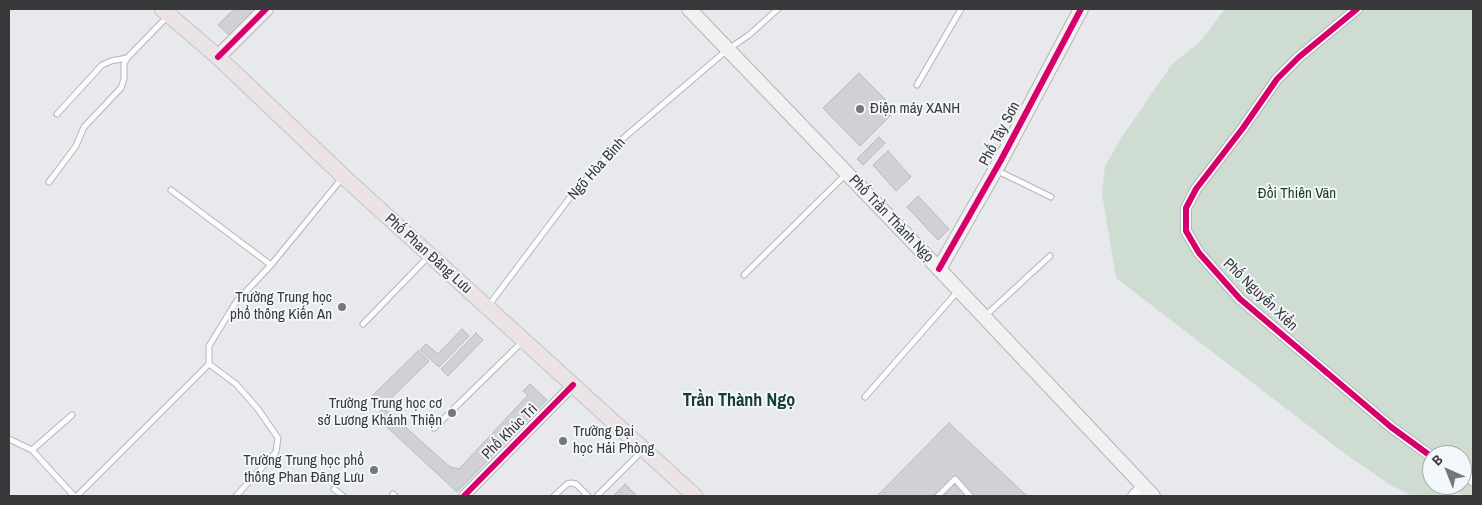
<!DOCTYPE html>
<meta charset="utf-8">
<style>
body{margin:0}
#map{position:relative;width:1482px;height:505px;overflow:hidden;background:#e7e9ec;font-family:"Archivo Narrow",sans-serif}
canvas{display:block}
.frame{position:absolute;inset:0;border:10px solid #38393b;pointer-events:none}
.north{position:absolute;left:1422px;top:445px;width:50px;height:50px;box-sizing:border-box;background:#f3f6fa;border:1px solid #a8aaae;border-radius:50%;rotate:316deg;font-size:14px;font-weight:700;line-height:20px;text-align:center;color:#38393b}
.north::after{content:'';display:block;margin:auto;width:18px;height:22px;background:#757779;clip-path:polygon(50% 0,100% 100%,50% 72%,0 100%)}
</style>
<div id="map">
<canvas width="1482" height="505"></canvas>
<div class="frame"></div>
<div class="north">B</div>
</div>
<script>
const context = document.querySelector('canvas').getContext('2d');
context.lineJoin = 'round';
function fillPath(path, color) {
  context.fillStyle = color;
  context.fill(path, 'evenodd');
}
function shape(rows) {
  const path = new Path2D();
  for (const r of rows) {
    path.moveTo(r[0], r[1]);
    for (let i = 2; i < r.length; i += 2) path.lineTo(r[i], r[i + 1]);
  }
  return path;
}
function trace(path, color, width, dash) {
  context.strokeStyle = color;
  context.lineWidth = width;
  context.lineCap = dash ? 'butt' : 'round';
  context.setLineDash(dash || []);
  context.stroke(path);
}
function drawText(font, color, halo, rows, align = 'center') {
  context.font = font + ' "Archivo Narrow",sans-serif';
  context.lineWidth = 4;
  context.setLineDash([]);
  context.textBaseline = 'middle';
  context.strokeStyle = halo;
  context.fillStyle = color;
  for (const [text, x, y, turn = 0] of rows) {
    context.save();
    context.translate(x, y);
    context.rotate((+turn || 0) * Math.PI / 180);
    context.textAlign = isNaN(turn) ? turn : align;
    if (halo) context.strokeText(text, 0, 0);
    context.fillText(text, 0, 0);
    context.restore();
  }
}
const green = shape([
 [1225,9,1473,9,1473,496,1463,496,1459,492,1453,491,1446,496,1413,496,1392,486,1344,453,1116,278,1102,194,1105,166,1122,137,1172,64,1200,42],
 [1432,455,1462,455,1462,485,1432,485]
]);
const building = shape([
 [234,9,257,9,230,36,218,25,234,9],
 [859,73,896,110,860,146,823,108,859,73],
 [879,137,885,143,863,165,857,159,879,137],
 [888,151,911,177,896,191,873,165,888,151],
 [918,196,949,229,938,240,907,207,918,196],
 [462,329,469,336,439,367,420,350,426,344,438,354,462,329],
 [476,333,483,340,448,376,441,369,476,333],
 [418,351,429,361,381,408,370,398,418,351],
 [530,384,547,400,457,492,375,416,384,408,450,467,459,469,528,395,523,391,530,384],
 [949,423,1027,496,877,496,949,423],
 [625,484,637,496,613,496,625,484]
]);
const lane = shape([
 [917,85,961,9],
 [57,114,102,65,111,61,127,58],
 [996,170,1051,197],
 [49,182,76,146,84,127,121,88,124,79,124,64,127,58,168,16],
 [171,190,271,265,236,302,209,346,209,364,236,384,258,409,278,438,276,452,236,496],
 [271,265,343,177],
 [744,275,846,174],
 [489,305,568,200,620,141,727,50,749,35,778,9],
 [984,317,1050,256],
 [363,324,429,256],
 [865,397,958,291],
 [434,428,523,341],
 [9,439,32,450,72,415],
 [32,450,74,496],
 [334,489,343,496],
 [393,494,395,496],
 [77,496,209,364],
 [554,496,567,484,571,483,576,484,588,496],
 [597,496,642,451],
 [938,496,955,479,970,496]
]);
const street = shape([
 [1357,9,1299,57,1277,79,1243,128,1196,189,1186,208,1186,231,1199,253,1240,299,1391,427,1432,457],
 [1462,474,1473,480],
 [464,496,573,385],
 [1133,496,1143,486]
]);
const secondary = shape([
 [689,9,939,269,1153,496],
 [218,57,266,9],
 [939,269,1001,160,1081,9]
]);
const primary = shape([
 [162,9,218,57,344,177,695,496]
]);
const cycleway = shape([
 [1357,9,1299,57,1277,79,1243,128,1196,189,1186,208,1186,231,1199,253,1240,299,1391,427,1432,457],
 [218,57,266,9],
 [939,269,1001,160,1081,9],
 [464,496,573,385]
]);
const markers = [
 [860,109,5,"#757779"],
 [342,307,5,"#757779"],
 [452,413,5,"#757779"],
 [563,441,5,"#757779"],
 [374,470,5,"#757779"]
];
const poiNames = [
 ["Điện máy XANH",870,109,"left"],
 ["Trường Trung học",332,298],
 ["phổ thông Kiến An",332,315],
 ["Trường Trung học cơ",442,404],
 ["sở Lương Khánh Thiện",442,421],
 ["Trường Đại",573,432,"left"],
 ["học Hải Phòng",573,449,"left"],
 ["Trường Trung học phổ",364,461],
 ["thông Phan Đăng Lưu",364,478]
];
const streetNames = [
 ["Phố Tây Sơn",1000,134,-62],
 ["Ngõ Hòa Bình",597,169,-48],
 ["Phố Trần Thành Ngọ",891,219,46],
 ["Phố Phan Đăng Lưu",428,254,42],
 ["Phố Nguyễn Xiển",1260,295,44],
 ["Phố Khúc Trì",510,432,-45]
];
const parkNames = [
 ["Đồi Thiên Văn",1297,194]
];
const quarterNames = [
 ["Trần Thành Ngọ",739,401]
];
fillPath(green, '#cfdcd2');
fillPath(building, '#d2d0d7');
trace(building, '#b8b9bb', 1);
trace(lane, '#b5b6b9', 7);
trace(street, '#b5b6b9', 12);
trace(secondary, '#b5b6b9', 16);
trace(primary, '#c3c4c5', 17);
trace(lane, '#fbfcfc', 5);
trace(street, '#fbfcfc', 10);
trace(secondary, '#f3f0f1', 14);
trace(primary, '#ebe3e5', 15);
trace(cycleway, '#d6006c', 6);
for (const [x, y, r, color] of markers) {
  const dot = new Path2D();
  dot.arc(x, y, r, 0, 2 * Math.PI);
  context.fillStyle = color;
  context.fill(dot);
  trace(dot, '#f3f6fa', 2);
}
drawText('15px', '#38393b', '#f3f6fa', poiNames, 'right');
drawText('15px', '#38393b', '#f3f6fa', streetNames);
drawText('15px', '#153e18', '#f3f6fa', parkNames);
drawText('bold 18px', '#173a3a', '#f3f6fa', quarterNames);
</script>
